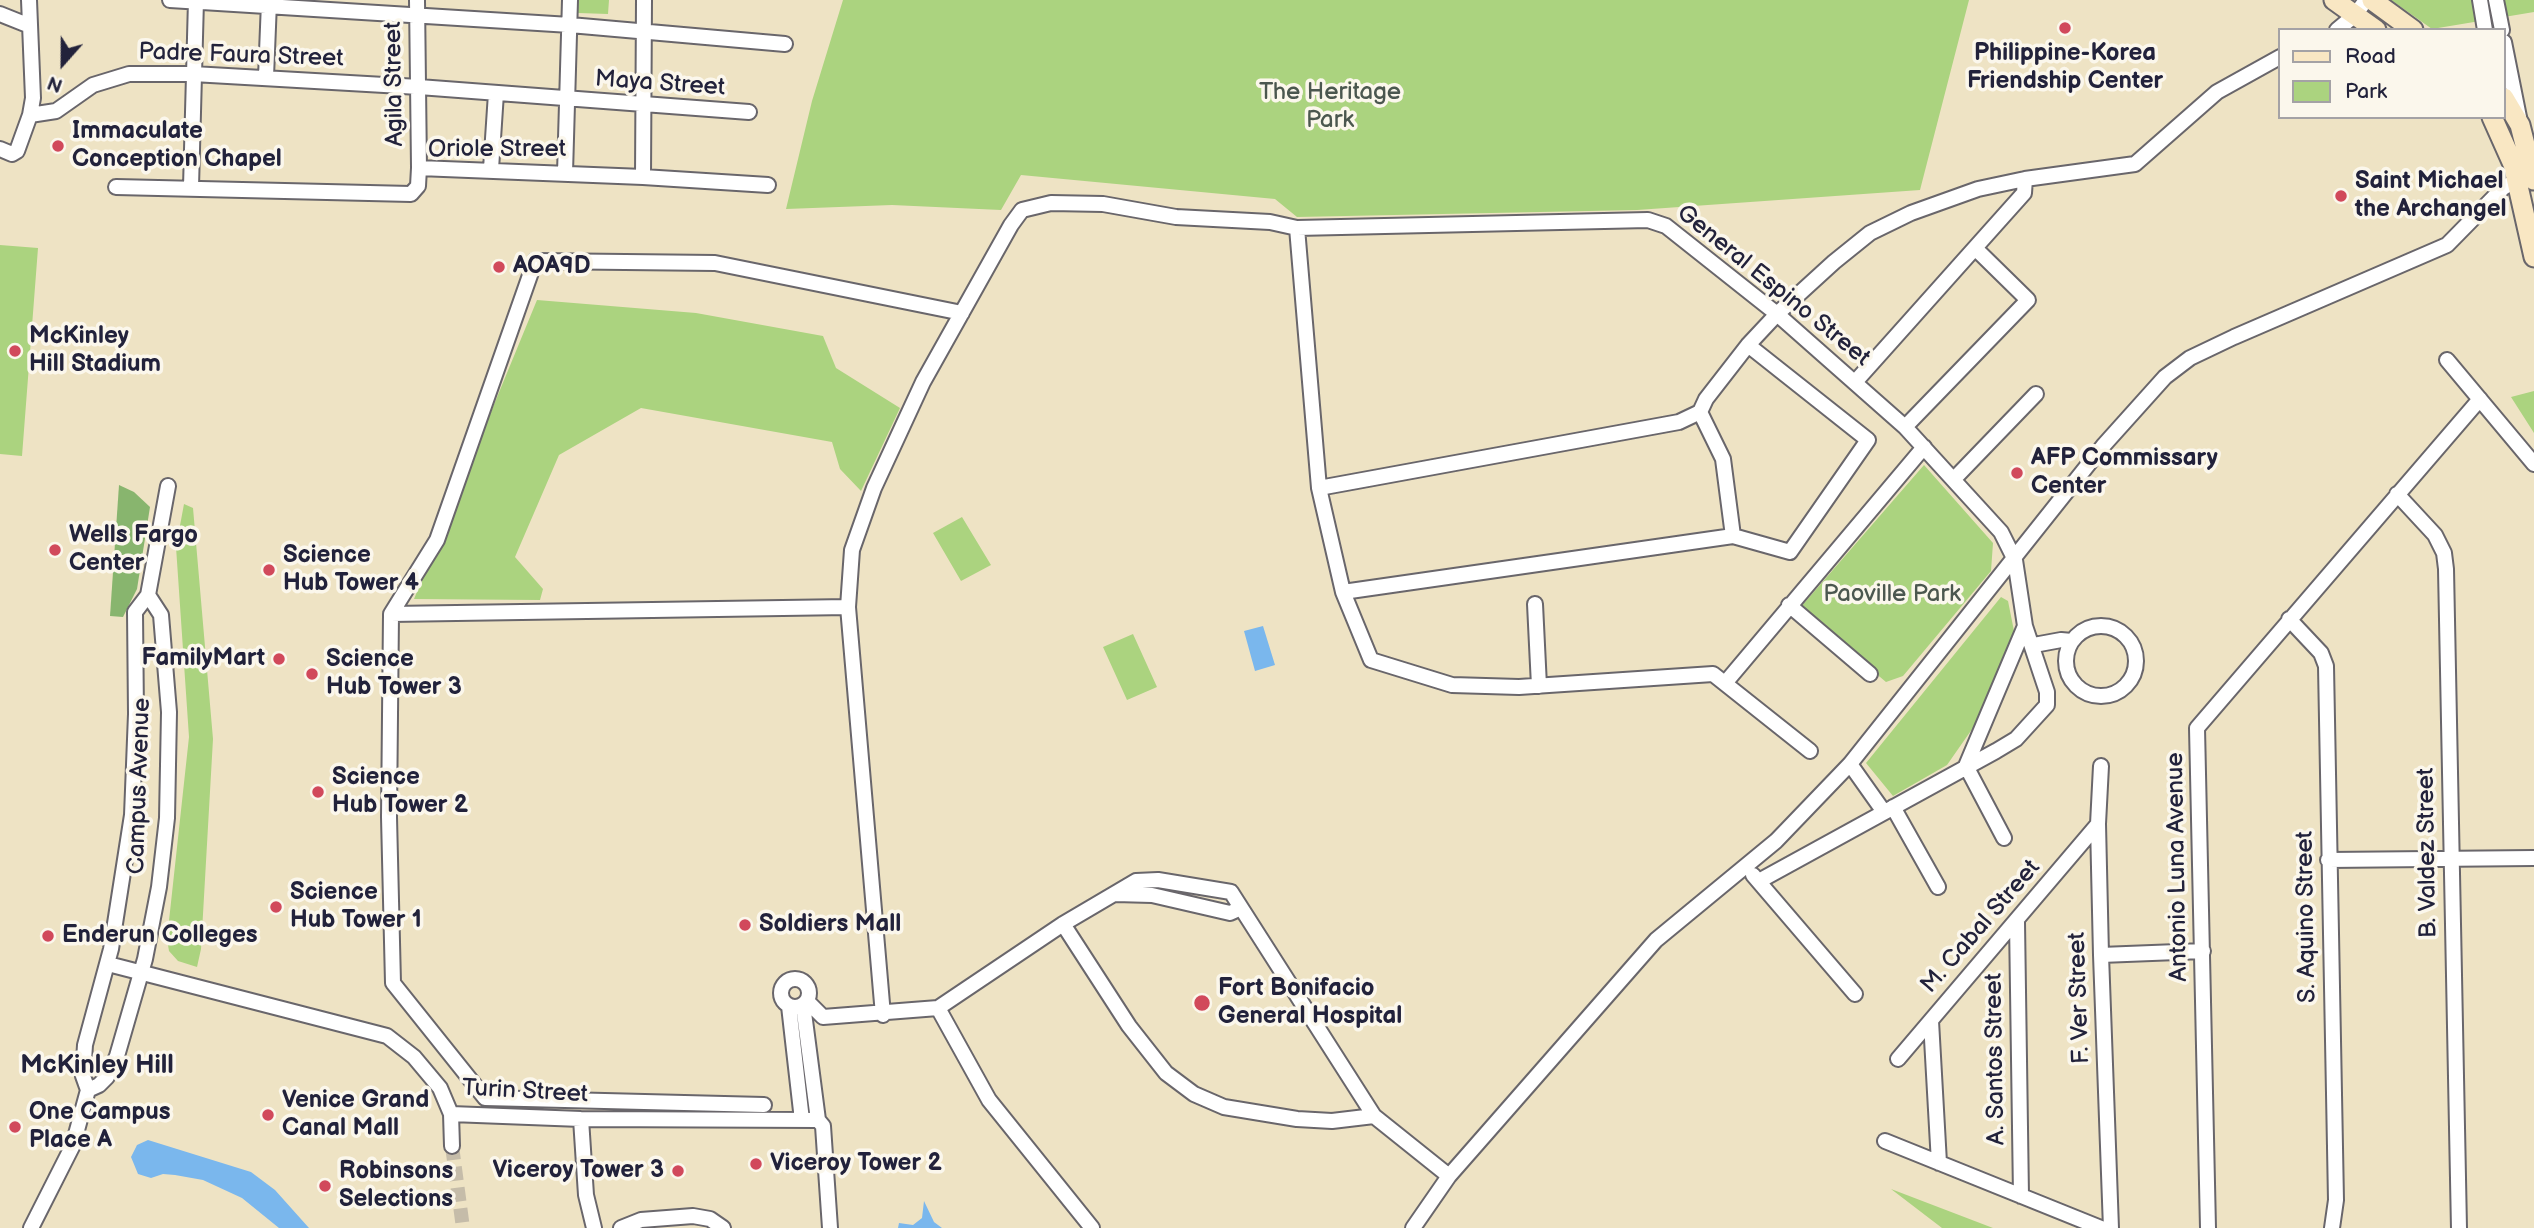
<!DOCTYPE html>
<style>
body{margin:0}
#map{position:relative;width:2534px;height:1228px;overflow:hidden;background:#eee3c4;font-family:"Balsamiq Sans",sans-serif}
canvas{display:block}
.legend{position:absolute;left:2278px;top:28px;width:228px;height:91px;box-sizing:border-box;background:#fbf7ec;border:2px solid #a4a2a5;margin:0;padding:9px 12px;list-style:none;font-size:21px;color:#22223b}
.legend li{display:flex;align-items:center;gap:14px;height:35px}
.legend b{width:35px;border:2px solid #a4a2a5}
.north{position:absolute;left:28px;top:28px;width:70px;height:70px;-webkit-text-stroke:5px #fbf7ec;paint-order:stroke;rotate:201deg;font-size:19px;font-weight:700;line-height:28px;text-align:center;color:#22223b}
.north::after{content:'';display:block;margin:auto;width:24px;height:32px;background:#22223b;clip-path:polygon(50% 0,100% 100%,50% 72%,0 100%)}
</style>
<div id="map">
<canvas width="2534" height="1228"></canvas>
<ul class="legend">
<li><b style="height:9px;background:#f9e7c3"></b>Road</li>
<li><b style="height:19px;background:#abd37f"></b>Park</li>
</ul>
<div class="north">N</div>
</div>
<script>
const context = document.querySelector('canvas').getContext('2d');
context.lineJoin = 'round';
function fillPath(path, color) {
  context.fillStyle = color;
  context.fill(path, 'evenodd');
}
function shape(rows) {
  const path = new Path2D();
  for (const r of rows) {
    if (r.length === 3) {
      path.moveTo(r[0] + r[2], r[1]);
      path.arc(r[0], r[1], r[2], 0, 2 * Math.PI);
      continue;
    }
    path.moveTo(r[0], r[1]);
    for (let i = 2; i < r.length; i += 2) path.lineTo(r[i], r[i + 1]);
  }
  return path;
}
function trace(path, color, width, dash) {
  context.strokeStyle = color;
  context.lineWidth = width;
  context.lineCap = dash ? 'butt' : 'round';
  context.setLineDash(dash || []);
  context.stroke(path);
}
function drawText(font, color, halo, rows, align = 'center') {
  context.font = font + ' "Balsamiq Sans",sans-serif';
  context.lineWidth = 7;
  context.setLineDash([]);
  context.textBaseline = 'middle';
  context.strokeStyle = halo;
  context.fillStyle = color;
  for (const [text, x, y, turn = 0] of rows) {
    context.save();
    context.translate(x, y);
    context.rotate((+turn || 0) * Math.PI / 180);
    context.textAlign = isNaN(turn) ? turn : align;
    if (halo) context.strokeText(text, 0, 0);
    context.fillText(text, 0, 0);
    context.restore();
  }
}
const green = shape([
 [578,0,609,0,608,14,578,13],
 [843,0,1969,0,1920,190,1637,210,1297,217,1275,199,1021,175,1001,210,892,205,786,209,812,101],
 [2391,0,2534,0,2534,12,2432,29],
 [0,245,38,248,22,456,0,454],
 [537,300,696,313,823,336,836,368,900,408,861,491,840,469,832,442,641,408,559,455,515,557,543,589,540,600,414,599],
 [2534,391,2534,433,2511,397],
 [1924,465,1993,543,1991,571,1903,676,1886,682,1799,609],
 [184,504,193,508,213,739,201,949,197,967,178,961,169,951,167,939,189,737,176,547],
 [962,517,991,565,961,581,933,533],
 [2001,597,2008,601,2014,631,1977,722,1947,765,1893,796,1866,763],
 [1133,634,1157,687,1127,700,1103,647],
 [1891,1189,1993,1228,1942,1228]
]);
const forest = shape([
 [119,485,134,492,150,507,137,589,123,617,110,616]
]);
const water = shape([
 [1263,626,1275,665,1255,671,1244,631],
 [148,1140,251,1172,275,1190,309,1228,279,1228,242,1198,203,1180,175,1175,163,1174,151,1178,138,1174,131,1157,137,1145],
 [924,1201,934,1222,942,1228,898,1228,899,1223,913,1225,922,1218]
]);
const streetTunnel = shape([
 [452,1146,463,1228]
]);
const street = shape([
 [170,0,570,25,785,44],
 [2480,0,2485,30],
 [2496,0,2502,30],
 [0,14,30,26],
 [2337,30,2355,15,2366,0],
 [2504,42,2519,117],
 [266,77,269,2],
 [30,115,56,111,93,85,129,74,193,74,419,87,749,112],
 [0,149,12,154,17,151,30,115,33,98,29,0],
 [419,168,643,177,768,185],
 [491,169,496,93],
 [565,173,570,0],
 [643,177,644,0],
 [116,187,411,194,418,186,419,168,417,0],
 [191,187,196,0],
 [1297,228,1319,488,1343,592,1371,660,1452,685,1519,687,1713,674,1810,751],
 [2447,360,2534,464],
 [1856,381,2024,193,2025,179],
 [1700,412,1723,459,1733,536],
 [1905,427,2028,300,1976,249],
 [1954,479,2036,394],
 [1319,488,1679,422,1700,412,1706,399,1748,345,1777,314,1834,262,1870,233,1911,213,1978,189,2025,179,2135,164,2217,92,2280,57],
 [2397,494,2435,535,2444,553,2446,569,2459,1228],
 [1343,592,1733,536,1790,552,1868,440,1748,345],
 [1535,604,1539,686],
 [1789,605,1870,674],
 [391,614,848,607],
 [2289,619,2321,653,2326,666,2336,1200,2332,1228],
 [2101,661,35],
 [2034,645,2061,640,2072,641],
 [1726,682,1924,447],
 [1850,764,1884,812],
 [2101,766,2098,824,2101,955,2111,1228],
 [1893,807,1938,887],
 [2004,838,1966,766,2025,626],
 [2328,860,2534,858],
 [1753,875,1855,994],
 [1115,894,1152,895,1230,913,1241,908],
 [2017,922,2021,1196],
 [1063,924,1129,1026,1166,1073,1194,1094,1224,1107,1297,1119,1332,1121,1374,1116,1449,1176],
 [2101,955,2203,951],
 [108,964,387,1036,414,1057,440,1088,451,1114,452,1146],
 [795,993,14],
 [807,1001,823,1017,938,1008,1063,924,1136,881,1158,880,1231,892,1374,1116],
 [803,1005,818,1120,823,1126,830,1228],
 [789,1006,802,1120],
 [938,1008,989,1100,1092,1228],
 [883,1015,848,607,852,550,874,488,923,382,1011,225,1022,210,1051,203,1103,204,1176,217,1270,222,1297,228,1648,220,1666,226,1777,314,1905,427,2001,532,2015,560,2025,626,2047,692,2047,705,2016,739,1996,751,1759,881],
 [1931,1021,1939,1163],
 [1898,1059,2098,824],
 [88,1090,99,1085,107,1077,117,1056,145,959,159,887,167,818,169,712,161,615,148,595],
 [764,1105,485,1098,393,983,389,817,391,614,437,540,535,261,715,263,962,313],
 [451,1114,581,1119,818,1120],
 [581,1119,586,1195,594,1228],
 [1885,1141,2101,1228],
 [31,1228,73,1145,88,1090,83,1076,85,1045,111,949,132,815,136,714,135,612,148,595,168,486],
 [621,1228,641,1220,693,1216,710,1219,723,1228],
 [1413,1228,1449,1176,1656,940,1776,841,1850,764,2103,446,2165,377,2190,358,2234,337,2447,245,2503,188,2524,176],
 [2208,1228,2197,728,2480,399]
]);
const secondary = shape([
 [2334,0,2376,30],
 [2372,0,2413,30],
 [2504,98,2520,125,2534,180],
 [2492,117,2513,164,2534,257]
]);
const markers = [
 [2065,28,7,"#d1495b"],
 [58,146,7,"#d1495b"],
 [2341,196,7,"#d1495b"],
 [499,267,7,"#d1495b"],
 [15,351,7,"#d1495b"],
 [2017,473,7,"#d1495b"],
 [55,550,7,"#d1495b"],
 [269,570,7,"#d1495b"],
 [279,659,7,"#d1495b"],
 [312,674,7,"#d1495b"],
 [318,792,7,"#d1495b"],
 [276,907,7,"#d1495b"],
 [745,925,7,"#d1495b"],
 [48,936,7,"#d1495b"],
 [1202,1003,9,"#d1495b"],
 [268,1115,7,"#d1495b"],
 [15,1127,7,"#d1495b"],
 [756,1164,7,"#d1495b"],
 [678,1171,7,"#d1495b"],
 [325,1186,7,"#d1495b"]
];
const poiNames = [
 ["Philippine-Korea",2065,54,"center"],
 ["Friendship Center",2065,82,"center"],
 ["Immaculate",72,132],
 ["Conception Chapel",72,160],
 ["Saint Michael",2355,182],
 ["the Archangel",2355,210],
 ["AOA9D",513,267],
 ["McKinley",29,337],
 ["Hill Stadium",29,365],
 ["AFP Commissary",2031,459],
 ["Center",2031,487],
 ["Wells Fargo",69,536],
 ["Center",69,564],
 ["Science",283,556],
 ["Hub Tower 4",283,584],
 ["FamilyMart",265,659,"right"],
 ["Science",326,660],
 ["Hub Tower 3",326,688],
 ["Science",332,778],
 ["Hub Tower 2",332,806],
 ["Science",290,893],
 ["Hub Tower 1",290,921],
 ["Soldiers Mall",759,925],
 ["Enderun Colleges",62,936],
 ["Fort Bonifacio",1218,989],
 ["General Hospital",1218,1017],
 ["Venice Grand",282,1101],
 ["Canal Mall",282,1129],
 ["One Campus",29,1113],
 ["Place A",29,1141],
 ["Viceroy Tower 2",770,1164],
 ["Viceroy Tower 3",664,1171,"right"],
 ["Robinsons",339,1172],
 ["Selections",339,1200]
];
const streetNames = [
 ["Padre Faura Street",241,56,2],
 ["Agila Street",395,84,-91],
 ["Maya Street",660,84,4],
 ["Oriole Street",497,150],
 ["General Espino Street",1773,286,39],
 ["Campus Avenue",140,786,-88],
 ["B. Valdez Street",2428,853,-91],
 ["Antonio Luna Avenue",2178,867,-91],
 ["S. Aquino Street",2307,917,-91],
 ["M. Cabal Street",1981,927,-49],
 ["F. Ver Street",2080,998,-92],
 ["A. Santos Street",1996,1059,-91],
 ["Turin Street",525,1092,3]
];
const parkNames = [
 ["The Heritage",1330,93],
 ["Park",1330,121],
 ["Paoville Park",1892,595]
];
const neighbourhoodNames = [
 ["McKinley Hill",97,1066]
];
fillPath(green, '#abd37f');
fillPath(forest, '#88b56e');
fillPath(water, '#7ab7ed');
trace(streetTunnel, '#c5bca9', 14, [14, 7]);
trace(street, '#69666b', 18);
trace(secondary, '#69666b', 23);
trace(street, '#fff', 14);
trace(secondary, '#f9e7c3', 19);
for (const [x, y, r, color] of markers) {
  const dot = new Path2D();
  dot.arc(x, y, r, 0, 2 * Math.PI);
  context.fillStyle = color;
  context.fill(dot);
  trace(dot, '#fbf7ec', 2.5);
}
drawText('bold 24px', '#22223b', '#fbf7ec', poiNames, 'left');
drawText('24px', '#22223b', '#fbf7ec', streetNames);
drawText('24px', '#4b574f', '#fbf7ec', parkNames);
drawText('bold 26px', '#22223b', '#fbf7ec', neighbourhoodNames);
</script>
